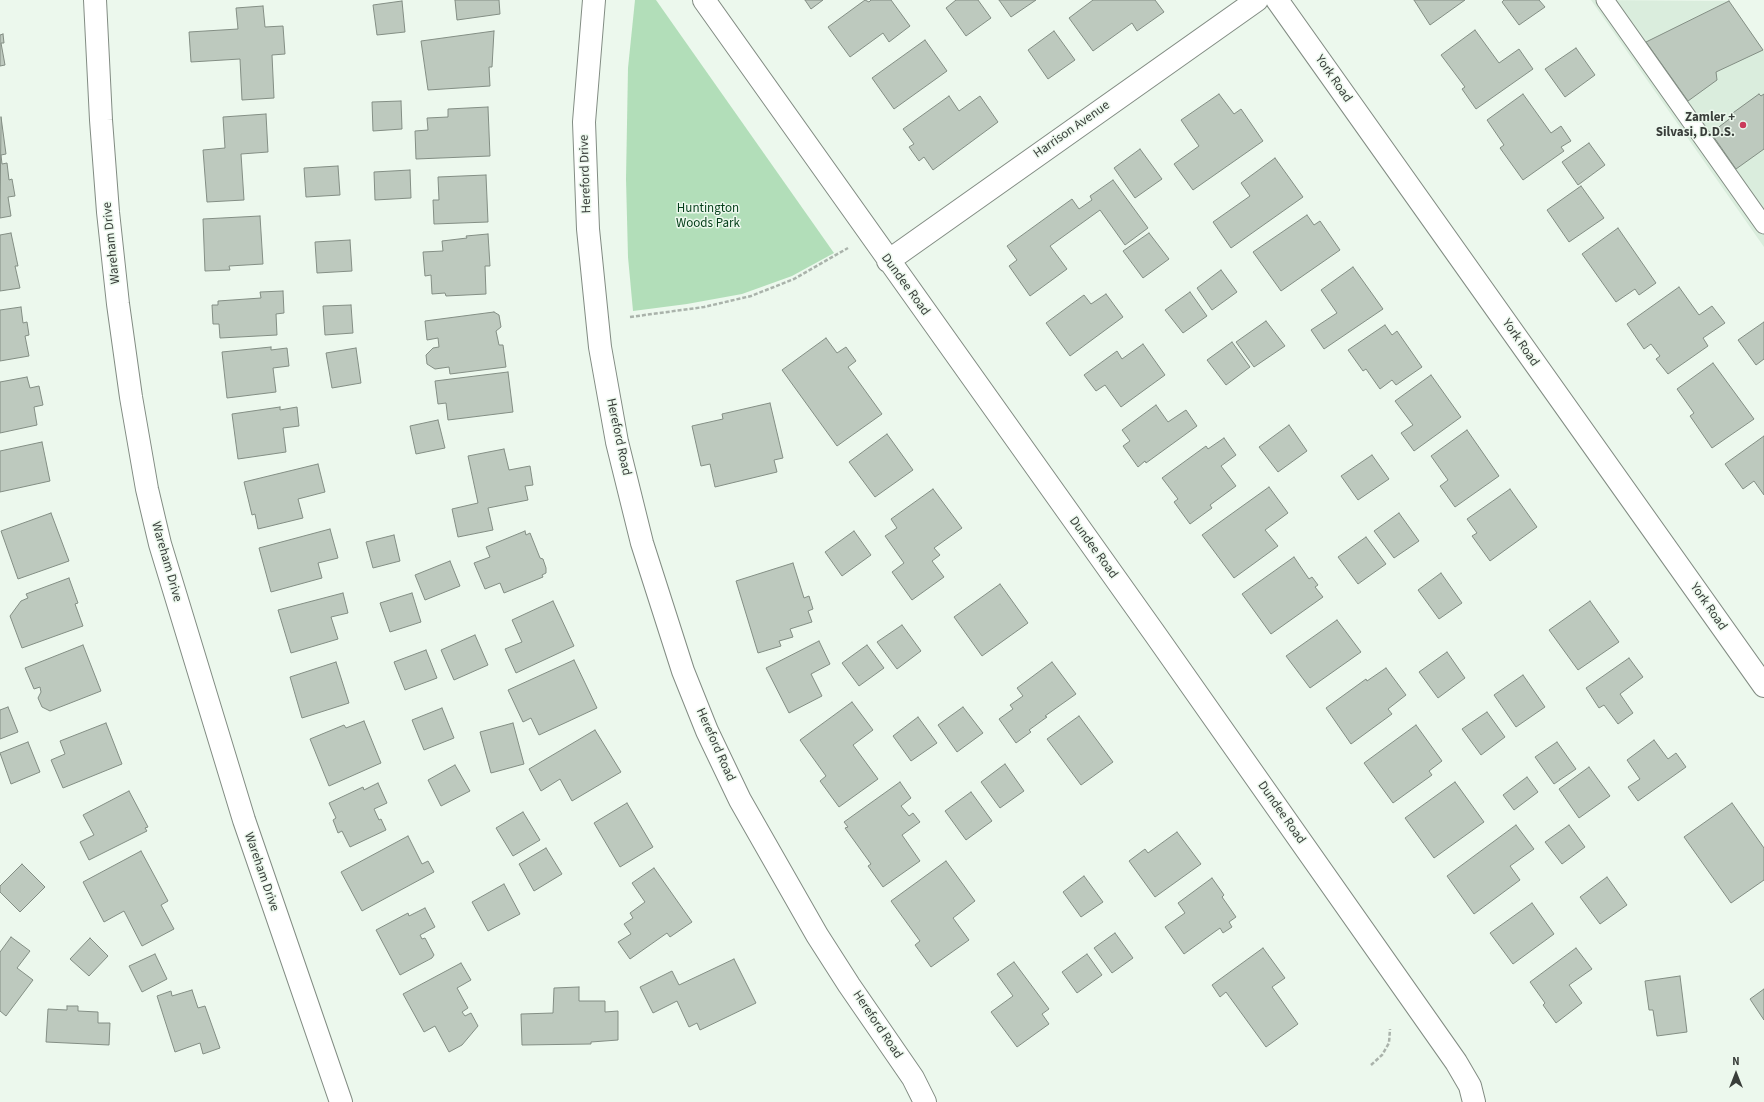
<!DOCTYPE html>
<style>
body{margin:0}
#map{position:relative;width:1764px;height:1102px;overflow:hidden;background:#ecf8ed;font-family:"Source Sans 3",sans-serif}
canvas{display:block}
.north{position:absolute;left:1716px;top:1054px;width:40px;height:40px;-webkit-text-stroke:3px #ecf8ed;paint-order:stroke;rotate:0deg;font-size:11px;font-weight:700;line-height:16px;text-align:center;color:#393e3a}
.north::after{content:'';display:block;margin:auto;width:14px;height:18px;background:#393e3a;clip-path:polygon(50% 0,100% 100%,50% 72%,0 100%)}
</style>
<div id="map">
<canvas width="1764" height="1102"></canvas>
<div class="north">N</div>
</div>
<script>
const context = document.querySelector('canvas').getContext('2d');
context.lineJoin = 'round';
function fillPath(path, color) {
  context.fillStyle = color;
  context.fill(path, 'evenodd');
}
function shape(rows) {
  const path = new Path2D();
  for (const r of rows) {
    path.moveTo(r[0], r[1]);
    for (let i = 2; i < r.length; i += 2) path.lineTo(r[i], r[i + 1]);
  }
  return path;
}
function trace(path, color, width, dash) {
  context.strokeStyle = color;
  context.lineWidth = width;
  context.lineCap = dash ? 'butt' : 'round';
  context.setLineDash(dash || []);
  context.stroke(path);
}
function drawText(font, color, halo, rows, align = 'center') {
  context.font = font + ' "Source Sans 3",sans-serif';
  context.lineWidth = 3;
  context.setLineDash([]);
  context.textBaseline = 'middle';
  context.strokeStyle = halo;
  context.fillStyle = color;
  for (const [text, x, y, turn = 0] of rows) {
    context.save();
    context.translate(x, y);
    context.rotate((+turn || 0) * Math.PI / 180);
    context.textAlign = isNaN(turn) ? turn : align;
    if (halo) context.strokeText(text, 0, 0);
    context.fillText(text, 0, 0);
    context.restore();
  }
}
const built = shape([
 [1591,0,1729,1,1764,51,1764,247]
]);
const green = shape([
 [635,0,656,0,834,253,792,276,742,294,687,304,633,311,628,257,626,179,628,68]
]);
const building = shape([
 [455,0,499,0,500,14,457,20,455,0],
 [805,0,823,0,811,9,805,0],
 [865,0,869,2,871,0,891,0,910,26,889,42,883,33,850,57,828,27,865,0],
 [956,0,978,0,991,18,966,36,946,8,956,0],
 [999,0,1036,0,1011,17,999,0],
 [1093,0,1155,0,1164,12,1137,31,1132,23,1093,51,1069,18,1093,0],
 [1414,0,1465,0,1430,25,1414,0],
 [1504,0,1539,0,1545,7,1519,25,1502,2,1504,0],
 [402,1,405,32,377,35,373,5,402,1],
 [1729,1,1763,50,1716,72,1717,80,1688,101,1646,42,1729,1],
 [263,6,265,27,283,26,285,54,272,55,274,98,242,100,240,59,191,62,189,32,238,29,236,8,263,6],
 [1475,30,1499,63,1519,49,1533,69,1476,109,1462,89,1465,87,1441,55,1475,30],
 [494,31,492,67,489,67,490,86,428,90,421,41,494,31],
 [1054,31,1075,60,1048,79,1028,50,1054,31],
 [3,34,4,43,1,43,5,65,0,66,0,35,3,34],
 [925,40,947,71,894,109,872,78,925,40],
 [1576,48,1595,75,1565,97,1545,69,1576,48],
 [1219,94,1234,114,1241,109,1263,141,1193,190,1174,164,1199,146,1181,120,1219,94],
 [1523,94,1551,133,1561,126,1571,141,1561,147,1564,151,1523,180,1500,148,1504,145,1487,120,1523,94],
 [1759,94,1761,96,1764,94,1764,149,1736,169,1711,133,1732,117,1730,115,1759,94],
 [949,96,959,111,980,96,998,122,933,170,924,157,919,161,909,147,914,144,903,129,949,96],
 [401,101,402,129,373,131,372,102,401,101],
 [488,107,490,156,416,159,415,131,428,130,427,118,448,117,448,109,488,107],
 [266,114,268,152,241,154,244,200,207,202,203,150,225,148,223,117,266,114],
 [1,117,6,154,1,155,2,164,7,163,9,180,12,179,15,196,8,197,11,216,0,218,1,117],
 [1589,143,1605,165,1578,185,1562,162,1589,143],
 [1140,149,1162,179,1135,198,1114,168,1140,149],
 [1275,158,1303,197,1231,248,1213,222,1250,196,1241,183,1275,158],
 [338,166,340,195,306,197,304,168,338,166],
 [410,170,411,198,375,200,374,172,410,170],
 [486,175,488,222,434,224,433,200,439,200,438,177,486,175],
 [1113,180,1148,228,1125,245,1100,210,1050,246,1067,269,1030,296,1009,266,1017,260,1007,246,1072,199,1079,209,1092,200,1090,196,1113,180],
 [1581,186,1604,218,1569,242,1547,210,1581,186],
 [1307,215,1314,225,1320,221,1340,250,1281,291,1253,252,1307,215],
 [260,216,263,264,229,266,230,270,205,271,203,219,260,216],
 [1618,228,1656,283,1639,295,1635,289,1616,302,1582,254,1618,228],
 [11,233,18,266,15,266,20,288,0,291,0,235,11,233],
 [1149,233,1169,259,1143,278,1123,251,1149,233],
 [488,234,490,266,485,266,486,294,446,296,445,293,432,294,431,275,425,276,423,252,443,251,442,241,467,238,466,236,488,234],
 [350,240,352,271,317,273,315,242,350,240],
 [1353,267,1383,309,1324,349,1311,330,1337,313,1321,290,1353,267],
 [1221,270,1237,292,1212,310,1197,288,1221,270],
 [1679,287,1699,315,1712,306,1725,323,1703,338,1708,346,1668,374,1656,359,1660,356,1651,344,1644,349,1627,324,1679,287],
 [283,291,284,313,276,314,277,335,220,338,219,324,213,324,212,305,218,305,218,301,261,298,260,292,283,291],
 [1190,292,1207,316,1183,333,1165,310,1190,292],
 [1106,294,1123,317,1070,356,1046,323,1084,295,1091,304,1106,294],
 [351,305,353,333,325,335,323,306,351,305],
 [21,307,23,323,27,322,29,335,25,336,29,356,0,361,0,310,21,307],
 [494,312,499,315,501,327,496,331,499,345,503,345,506,367,450,374,449,367,435,369,427,364,426,355,433,348,439,347,438,338,427,340,425,321,494,312],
 [1266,321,1285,346,1254,367,1236,342,1266,321],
 [1764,322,1764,359,1756,365,1738,340,1764,322],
 [1385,325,1392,335,1397,331,1422,367,1396,385,1392,380,1380,389,1366,369,1363,371,1348,350,1385,325],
 [826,338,837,353,846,347,856,361,848,367,882,414,837,446,782,370,826,338],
 [1232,342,1250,367,1226,385,1207,360,1232,342],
 [1143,344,1165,375,1121,407,1105,385,1096,391,1084,375,1117,351,1122,359,1143,344],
 [271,347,271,350,287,348,289,366,273,368,276,392,227,398,222,352,271,347],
 [356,348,361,383,332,388,326,353,356,348],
 [1713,363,1754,419,1712,448,1690,416,1694,413,1677,389,1713,363],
 [508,372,513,412,448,420,446,403,438,404,435,381,508,372],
 [1431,375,1461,417,1414,451,1401,433,1413,425,1395,401,1431,375],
 [27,377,30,388,39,386,43,405,34,407,37,425,0,433,0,382,27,377],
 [770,403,783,458,774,460,777,472,715,487,710,464,701,466,692,426,723,419,722,414,770,403],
 [1156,405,1168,422,1186,410,1197,426,1146,463,1145,461,1138,467,1123,446,1130,441,1122,430,1156,405],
 [280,407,280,410,297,407,299,426,283,428,286,452,238,459,232,414,280,407],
 [438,420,445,448,416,454,410,426,438,420],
 [1289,425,1307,451,1278,472,1259,447,1289,425],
 [1467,430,1499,476,1455,507,1440,486,1448,480,1431,456,1467,430],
 [887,434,913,470,875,497,849,462,887,434],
 [1764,436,1764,495,1754,481,1743,489,1725,464,1764,436],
 [1224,438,1236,455,1221,466,1236,486,1210,505,1212,508,1190,524,1174,502,1178,499,1162,478,1206,446,1208,449,1224,438],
 [42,442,50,481,0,492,0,451,42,442],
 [504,449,509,470,530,466,533,485,525,486,528,500,488,508,493,530,458,537,452,509,478,503,468,456,504,449],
 [1372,455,1389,479,1358,500,1341,476,1372,455],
 [318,464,325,492,298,499,303,518,258,529,255,514,252,515,244,482,318,464],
 [1269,487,1288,513,1265,530,1278,546,1234,578,1202,535,1269,487],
 [933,489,962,528,934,548,940,555,932,561,944,577,912,600,892,572,904,563,885,536,897,528,891,519,933,489],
 [1510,489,1537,527,1490,561,1472,536,1477,533,1467,519,1510,489],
 [51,513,69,561,18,579,1,531,51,513],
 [1399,513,1419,541,1394,558,1374,531,1399,513],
 [330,529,338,558,318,563,322,578,271,592,259,548,330,529],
 [525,531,526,535,530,533,540,558,543,559,546,568,546,573,542,575,543,577,504,593,500,583,485,589,474,563,490,557,486,547,525,531],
 [854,531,871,555,842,576,825,552,854,531],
 [394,535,400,561,373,568,366,542,394,535],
 [1366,537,1386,564,1358,584,1338,557,1366,537],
 [1294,557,1309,579,1312,577,1318,585,1315,587,1323,597,1271,634,1242,594,1294,557],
 [450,561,460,586,425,600,415,575,450,561],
 [793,563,804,598,809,596,813,609,808,611,812,622,790,629,793,637,779,641,781,646,758,653,736,581,793,563],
 [1441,573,1462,603,1439,619,1418,590,1441,573],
 [69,578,78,603,75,604,83,626,22,648,10,616,21,601,28,598,26,594,69,578],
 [1000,584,1028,623,982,656,954,617,1000,584],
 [343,593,348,613,331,617,338,639,291,653,278,610,343,593],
 [412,593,421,622,390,632,380,603,412,593],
 [553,601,574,646,516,673,505,649,522,642,512,620,553,601],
 [1590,601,1619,642,1578,670,1549,630,1590,601],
 [1337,620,1361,652,1310,688,1286,656,1337,620],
 [902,625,921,651,897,669,877,642,902,625],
 [475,635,488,665,454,680,441,650,475,635],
 [819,641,830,664,811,674,822,696,789,713,766,668,819,641],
 [83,645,101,691,50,711,42,707,38,698,41,692,40,687,34,689,25,668,83,645],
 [867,645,884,668,859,686,842,663,867,645],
 [426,650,437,678,405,690,394,662,426,650],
 [1447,652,1465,678,1438,698,1419,672,1447,652],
 [1629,658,1643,677,1620,694,1633,713,1618,724,1604,705,1599,708,1586,688,1629,658],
 [574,660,597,708,539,735,531,718,523,722,508,690,574,660],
 [336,662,349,703,302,718,290,677,336,662],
 [1052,662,1076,694,1045,716,1047,717,1029,730,1031,732,1016,743,999,719,1013,709,1010,705,1023,696,1017,688,1052,662],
 [1386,668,1406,695,1388,709,1392,714,1351,744,1326,708,1366,679,1367,681,1386,668],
 [1523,675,1545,707,1516,727,1494,695,1523,675],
 [852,702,873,730,853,745,878,779,839,807,820,781,826,776,800,740,852,702],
 [8,707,18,732,0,739,0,710,8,707],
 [963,707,983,733,957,752,938,725,963,707],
 [442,708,454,738,424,750,412,720,442,708],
 [1487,712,1505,737,1481,755,1462,729,1487,712],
 [1079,716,1113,762,1081,785,1047,739,1079,716],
 [918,717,937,743,911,761,893,736,918,717],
 [364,721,381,763,329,786,310,739,344,725,346,728,364,721],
 [106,723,122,764,63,788,51,760,65,754,60,741,106,723],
 [513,723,524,764,491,773,480,732,513,723],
 [1416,725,1442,761,1429,771,1432,775,1393,803,1364,763,1416,725],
 [595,730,621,772,572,801,560,779,541,791,529,769,595,730],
 [1654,740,1668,759,1676,753,1686,767,1638,801,1628,787,1640,779,1627,760,1654,740],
 [28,742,40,772,11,784,0,753,28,742],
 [1557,742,1576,769,1554,784,1535,757,1557,742],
 [1005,764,1024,791,1000,808,981,782,1005,764],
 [455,765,470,791,441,806,428,780,455,765],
 [1589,767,1610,796,1579,818,1559,789,1589,767],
 [1527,777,1538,792,1514,810,1503,795,1527,777],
 [900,782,911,798,901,806,909,816,913,813,920,822,902,835,920,861,883,887,868,866,871,864,845,828,848,827,844,822,900,782],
 [1455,782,1484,822,1434,858,1405,818,1455,782],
 [378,783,387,803,374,809,379,820,381,819,386,830,350,847,342,831,338,833,333,820,336,818,329,803,363,787,364,790,378,783],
 [129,791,148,827,145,828,147,831,89,860,80,842,94,835,83,815,129,791],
 [971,792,992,821,966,840,945,811,971,792],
 [627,803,653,847,620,867,594,823,627,803],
 [1732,803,1764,848,1764,880,1731,903,1684,837,1732,803],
 [523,812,540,840,513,856,496,828,523,812],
 [1516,825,1534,849,1510,866,1520,880,1474,914,1447,876,1516,825],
 [1569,825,1585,847,1562,864,1545,842,1569,825],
 [1177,832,1201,864,1155,897,1129,861,1145,849,1148,853,1177,832],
 [408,836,422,864,428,861,434,872,362,911,341,872,408,836],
 [546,848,562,874,534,891,519,864,546,848],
 [141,851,168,901,161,905,174,929,142,946,124,911,104,922,83,882,141,851],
 [946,861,975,901,953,918,969,940,931,967,915,945,920,941,891,901,946,861],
 [22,864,45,887,20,912,0,892,0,886,22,864],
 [654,868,692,922,670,937,667,933,630,959,618,942,631,934,624,924,633,918,630,913,645,902,632,883,654,868],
 [1084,876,1103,902,1081,917,1063,892,1084,876],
 [1607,877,1627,905,1600,924,1580,897,1607,877],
 [1212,878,1224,895,1222,897,1236,917,1229,922,1232,927,1223,933,1220,928,1184,954,1165,927,1185,913,1178,903,1212,878],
 [504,884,520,914,488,931,472,902,504,884],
 [1532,903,1554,934,1513,964,1490,933,1532,903],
 [425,908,435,927,420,935,422,939,425,938,434,955,432,958,400,975,376,930,408,913,409,916,425,908],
 [1115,933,1133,958,1112,973,1094,948,1115,933],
 [11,937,30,951,17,968,33,980,6,1016,0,1011,0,952,11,937],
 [90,938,108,956,89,976,70,959,90,938],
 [1263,948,1285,978,1272,987,1298,1024,1266,1047,1226,992,1220,997,1212,985,1263,948],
 [1576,948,1592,969,1569,985,1582,1003,1556,1023,1543,1005,1545,1003,1530,982,1576,948],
 [155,954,167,979,142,992,129,966,155,954],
 [1087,954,1102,975,1077,993,1062,972,1087,954],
 [734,959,756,1003,700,1030,697,1023,689,1027,677,1001,653,1013,640,987,672,971,679,985,734,959],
 [1014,962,1049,1009,1042,1014,1049,1024,1017,1047,991,1012,1013,996,997,974,1014,962],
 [461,963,471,980,457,988,468,1008,462,1012,465,1016,471,1013,478,1026,462,1045,449,1052,435,1026,424,1032,403,994,461,963],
 [1680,976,1687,1032,1657,1036,1653,1010,1649,1010,1645,981,1680,976],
 [579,987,579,1001,605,1001,605,1012,618,1011,618,1040,591,1042,591,1044,522,1045,521,1014,553,1013,554,988,579,987],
 [1764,989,1764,1020,1750,999,1764,989],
 [192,990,198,1008,205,1006,220,1048,203,1054,200,1043,175,1052,157,996,171,991,172,996,192,990],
 [67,1006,78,1006,78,1011,98,1012,98,1023,110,1023,109,1045,46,1042,48,1009,67,1010,67,1006]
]);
const path = shape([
 [630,317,704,307,751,296,794,279,848,248],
 [1371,1065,1382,1055,1389,1043,1390,1029]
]);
const service = shape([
 [1605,0,1764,225]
]);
const minor = shape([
 [95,0,101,120,108,212,118,304,131,397,147,489,160,544,244,820,341,1102],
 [594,0,584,122,588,229,600,347,617,442,642,543,683,671,707,731,740,800,817,935,849,985,913,1078,925,1102],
 [704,0,1155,634,1456,1062,1470,1086,1474,1102],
 [1277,0,1764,686],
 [888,261,1257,0]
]);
const markers = [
 [1743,125,4,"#ca3a5a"]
];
const streetNames = [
 ["York Road",1333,79,55],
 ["Harrison Avenue",1072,130,-35],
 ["Hereford Drive",586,174,-92],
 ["Wareham Drive",112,243,-96],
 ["Dundee Road",905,285,54],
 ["York Road",1520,343,55],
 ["Hereford Road",618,437,78],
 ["Dundee Road",1093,548,54],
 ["Wareham Drive",166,562,74],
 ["York Road",1708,607,55],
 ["Hereford Road",715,745,66],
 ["Dundee Road",1281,813,55],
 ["Wareham Drive",261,872,71],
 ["Hereford Road",877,1025,56]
];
const poiNames = [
 ["Zamler +",1735,118],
 ["Silvasi, D.D.S.",1735,133]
];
const parkNames = [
 ["Huntington",708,209],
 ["Woods Park",708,224]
];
fillPath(built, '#daeddd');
fillPath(green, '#b2deb9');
fillPath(building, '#bdc9be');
trace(building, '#838e84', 1);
trace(service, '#828c83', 19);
trace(minor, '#828c83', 24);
trace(path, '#aab3ab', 2.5, [4, 2]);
trace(service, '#fff', 17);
trace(minor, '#fff', 22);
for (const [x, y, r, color] of markers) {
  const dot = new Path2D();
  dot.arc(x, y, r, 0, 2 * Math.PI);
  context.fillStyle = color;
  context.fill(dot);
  trace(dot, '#ecf8ed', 1.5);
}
drawText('13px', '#393e3a', '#ecf8ed', streetNames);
drawText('bold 13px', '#393e3a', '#ecf8ed', poiNames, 'right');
drawText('13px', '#043e19', '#ecf8ed', parkNames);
</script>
